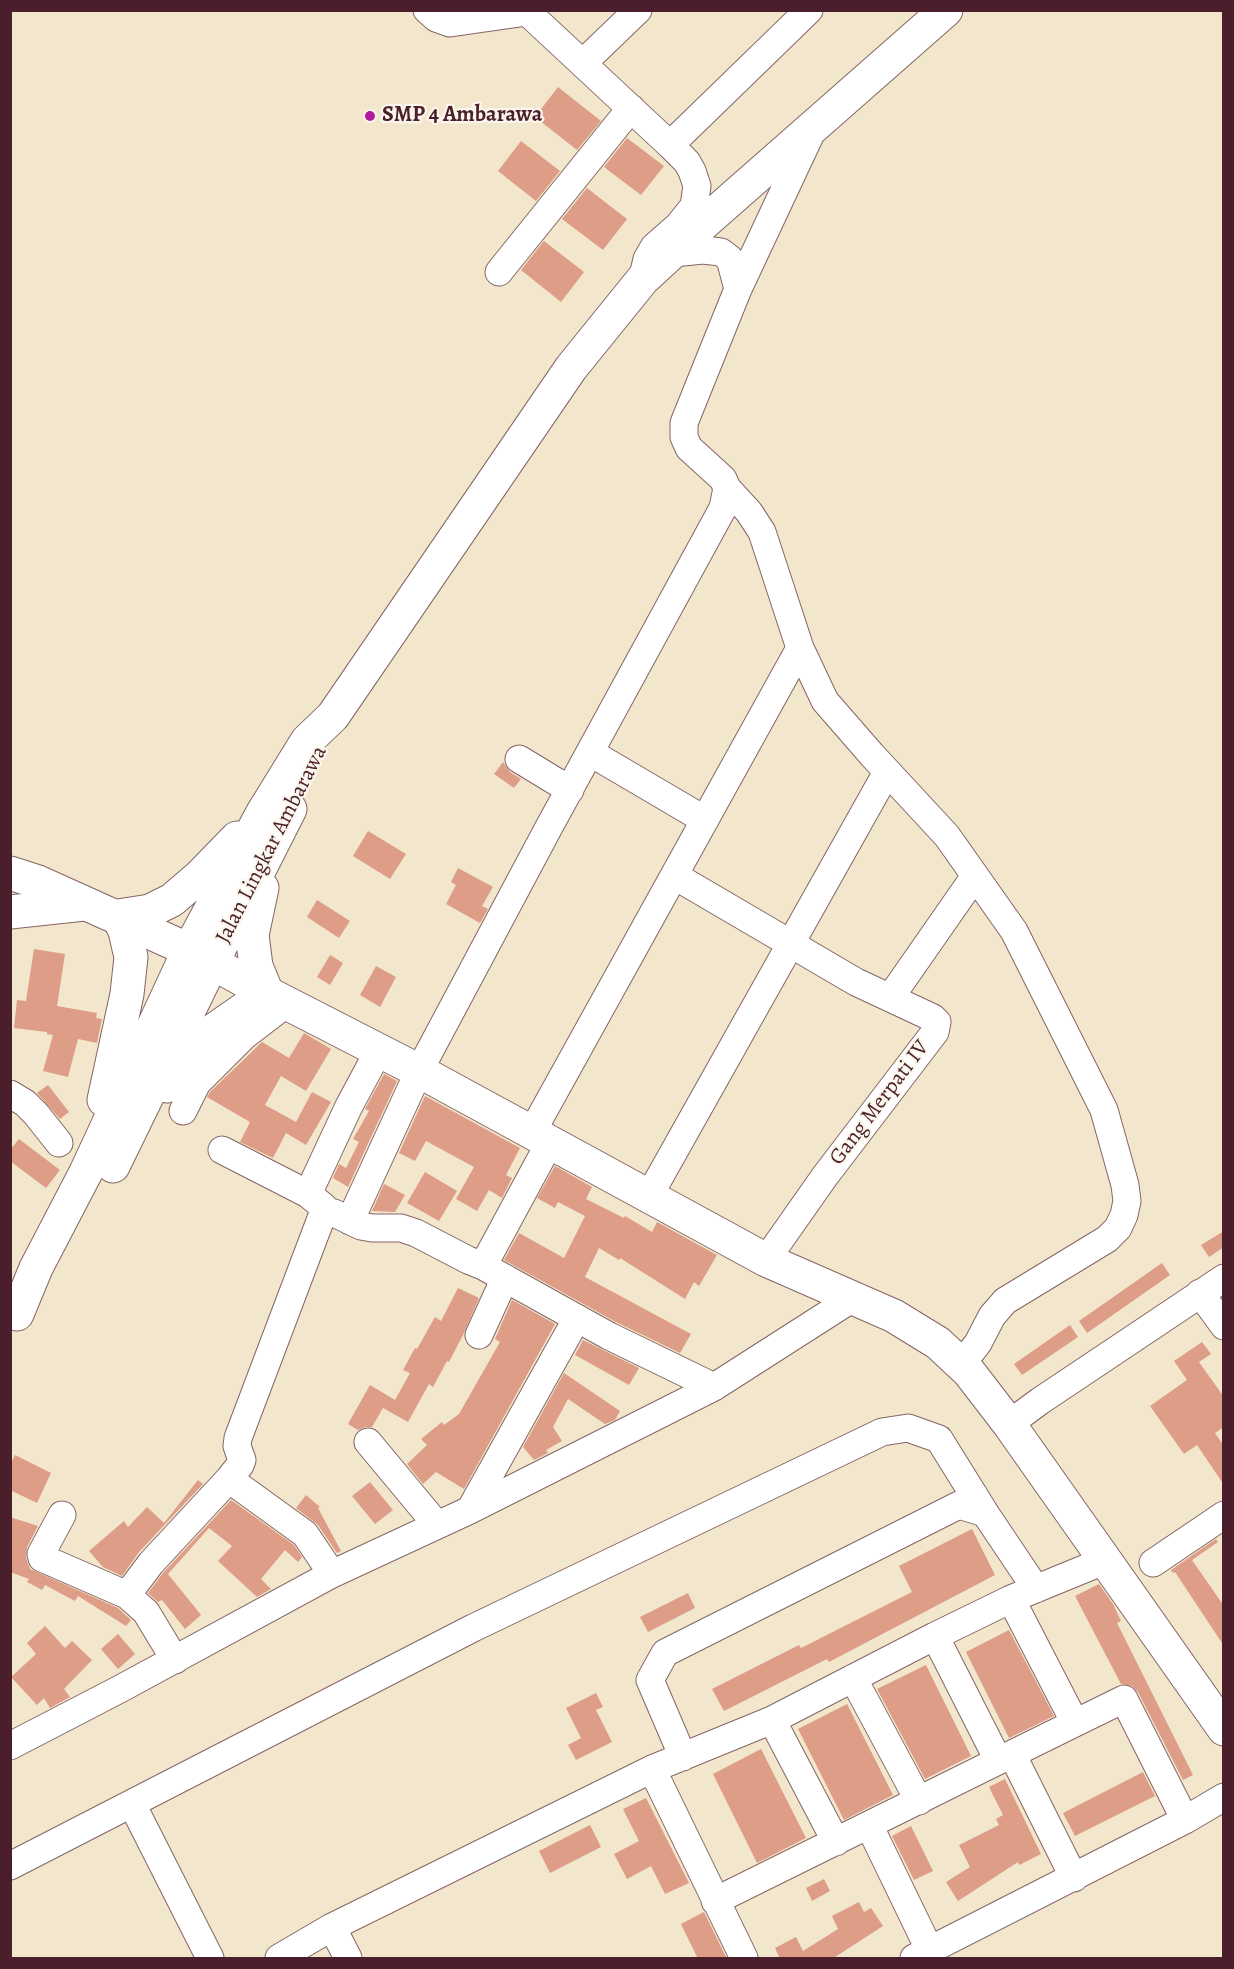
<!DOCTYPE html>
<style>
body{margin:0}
#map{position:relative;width:1234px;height:1969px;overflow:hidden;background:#f2e6cd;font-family:Alegreya,serif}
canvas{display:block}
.frame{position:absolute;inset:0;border:12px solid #4a1f2b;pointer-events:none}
</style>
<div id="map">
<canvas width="1234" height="1969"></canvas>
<div class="frame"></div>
</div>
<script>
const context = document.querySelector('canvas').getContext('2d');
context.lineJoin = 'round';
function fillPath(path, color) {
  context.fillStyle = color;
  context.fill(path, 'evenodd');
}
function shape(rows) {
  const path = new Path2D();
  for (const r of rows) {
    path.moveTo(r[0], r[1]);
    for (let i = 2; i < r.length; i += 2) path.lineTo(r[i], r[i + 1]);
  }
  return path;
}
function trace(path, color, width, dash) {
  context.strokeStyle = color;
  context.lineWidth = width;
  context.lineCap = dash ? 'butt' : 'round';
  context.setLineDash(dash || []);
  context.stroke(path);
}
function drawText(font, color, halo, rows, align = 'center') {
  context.font = font + ' Alegreya,serif';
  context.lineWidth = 4.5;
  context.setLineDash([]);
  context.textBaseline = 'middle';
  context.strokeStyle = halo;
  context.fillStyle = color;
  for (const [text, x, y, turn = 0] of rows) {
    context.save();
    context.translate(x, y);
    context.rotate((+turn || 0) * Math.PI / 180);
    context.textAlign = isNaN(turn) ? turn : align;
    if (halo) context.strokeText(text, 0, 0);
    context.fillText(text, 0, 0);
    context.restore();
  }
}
const building = shape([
 [558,87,601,121,577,150,535,117],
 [627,138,664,166,641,195,604,167],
 [521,141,560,171,536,201,498,171],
 [587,188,627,219,603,250,562,219],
 [544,241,584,272,561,302,521,270],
 [503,762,510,772,521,779,514,788,494,774],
 [368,831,406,854,390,879,353,856],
 [458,868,493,887,482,906,488,909,480,923,446,904,456,885,451,882],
 [317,900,350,921,339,938,307,917],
 [34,949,65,954,57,1006,97,1013,96,1018,102,1019,97,1043,78,1039,68,1077,43,1071,53,1035,47,1034,47,1032,14,1028,17,1000,26,1001],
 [330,955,343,963,330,985,317,977],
 [376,966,396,977,380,1007,360,995],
 [304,1033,331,1049,306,1091,281,1076,265,1105,296,1122,312,1092,331,1102,306,1145,286,1133,273,1158,240,1142,250,1122,207,1097,210,1092,262,1042,289,1058],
 [384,1074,397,1081,348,1187,333,1178,339,1164,346,1168,359,1142,353,1139,369,1111,365,1109],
 [48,1085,69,1112,60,1119,37,1093],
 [425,1096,520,1148,506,1175,512,1178,502,1198,489,1190,477,1211,456,1199,474,1167,426,1141,415,1161,399,1153],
 [19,1139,60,1170,46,1188,10,1161,10,1150],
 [555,1166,592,1187,586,1199,624,1218,625,1216,652,1232,657,1222,717,1255,699,1286,694,1282,685,1299,620,1258,619,1260,599,1248,585,1277,691,1334,680,1353,616,1322,504,1260,519,1233,564,1258,585,1216,558,1202,555,1208,537,1198],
 [425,1172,457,1191,439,1221,407,1203],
 [384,1184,405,1195,395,1212,372,1211],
 [1224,1231,1224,1247,1209,1257,1201,1245],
 [1162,1263,1170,1275,1087,1333,1079,1321],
 [458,1288,479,1298,463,1335,449,1362,447,1361,433,1387,429,1384,408,1422,383,1408,372,1427,365,1427,358,1430,348,1424,370,1385,395,1400,410,1373,403,1370,415,1348,417,1349,435,1317,441,1321],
 [512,1300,555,1324,464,1489,436,1472,423,1484,407,1464,427,1445,421,1439,442,1422,444,1425,459,1414,500,1342,495,1339],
 [1070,1325,1078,1337,1022,1375,1014,1364],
 [583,1340,639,1368,629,1385,575,1355],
 [1202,1342,1211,1354,1199,1362,1224,1397,1224,1427,1215,1433,1224,1446,1224,1485,1197,1445,1184,1454,1150,1406,1187,1380,1174,1361],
 [564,1373,620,1411,615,1420,605,1424,568,1399,553,1427,562,1441,546,1450,548,1453,534,1460,523,1447],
 [15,1455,51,1473,37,1503,10,1490,10,1465],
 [198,1480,203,1484,139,1552,122,1576,103,1567,89,1551,124,1521,128,1527,147,1507,164,1523],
 [370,1482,393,1510,375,1524,352,1496],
 [306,1495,320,1507,318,1508,341,1551,337,1553,318,1525,296,1508],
 [231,1500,294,1545,302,1557,298,1562,285,1550,261,1579,271,1589,257,1597,218,1561,232,1546,209,1528,168,1574,201,1615,185,1629,162,1600,158,1602,148,1593,163,1573],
 [10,1517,38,1526,27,1547,26,1558,30,1569,118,1608,131,1620,126,1626,78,1596,75,1601,45,1585,42,1590,27,1582,29,1579,10,1572],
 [972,1529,995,1575,829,1662,827,1659,724,1711,712,1689,799,1645,801,1648,912,1592,899,1566],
 [1216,1539,1218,1542,1192,1560,1224,1606,1224,1646,1175,1572,1173,1573,1171,1570],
 [1099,1584,1113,1604,1121,1621,1117,1623,1193,1775,1183,1780,1138,1692,1132,1686,1121,1684,1075,1596],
 [688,1593,695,1608,648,1632,640,1617],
 [45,1626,65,1648,72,1641,92,1660,64,1689,70,1697,50,1708,44,1698,37,1705,11,1677,36,1654,27,1643],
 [1009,1630,1054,1716,1009,1738,966,1652],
 [118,1634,135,1654,118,1669,101,1649],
 [926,1665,971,1756,925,1779,877,1689],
 [596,1693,603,1707,596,1710,612,1742,576,1760,568,1745,581,1738,566,1708],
 [847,1704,893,1795,844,1820,798,1729],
 [761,1749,806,1838,757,1863,713,1774],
 [1143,1772,1155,1796,1075,1836,1063,1813],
 [1005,1779,1041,1854,1019,1865,1018,1862,958,1901,946,1882,970,1867,959,1845,999,1825,996,1819,1003,1815,989,1787],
 [646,1798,689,1883,665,1894,651,1866,627,1879,614,1854,639,1841,623,1809],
 [590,1825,601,1847,550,1873,539,1851],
 [911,1826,933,1871,914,1880,892,1836],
 [824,1879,830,1891,812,1901,806,1888],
 [859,1902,864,1912,871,1908,883,1926,832,1959,780,1959,775,1948,796,1937,803,1951,838,1929,832,1916],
 [704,1912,727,1959,698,1959,681,1924]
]);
const minor = shape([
 [427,10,436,18,450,23,527,12],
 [525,10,670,145,687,162,692,171,697,186,694,206,678,226,654,247,647,259,644,272],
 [583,63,638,10],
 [670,145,809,10],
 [673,253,703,250,721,252,730,259,738,289],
 [499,272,631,108],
 [800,648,825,701,872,755,947,836,1014,931,1104,1110,1125,1185,1127,1201,1124,1215,1118,1228,1107,1239,1005,1301,992,1316,978,1343,971,1352,958,1360],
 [591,753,705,820],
 [519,759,570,790],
 [675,876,856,982,933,1018,937,1022,935,1032,825,1176,766,1260],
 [890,998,975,876],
 [10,1094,25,1103,36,1114,59,1143],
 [183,1111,197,1083,244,1036,287,1003],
 [532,1132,800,648,762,532,749,512,727,488],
 [550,1142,483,1266,609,1336,714,1387],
 [308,1194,349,1106,379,1050],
 [649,1196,887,772],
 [334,1213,361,1226,372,1228,401,1228,416,1233,468,1260,483,1266],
 [350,1221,419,1071,549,827,723,508,727,488,723,479,689,448,684,437,684,423,738,289,813,129],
 [1200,1293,1224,1326],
 [479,1335,505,1278],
 [1009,1424,1040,1401,1224,1278],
 [368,1442,437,1525],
 [229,1479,305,1534,332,1574],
 [470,1510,577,1318],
 [62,1515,41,1554,42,1558,127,1595],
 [1153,1563,1224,1515],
 [1011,1599,1075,1723,1012,1754],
 [935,1636,998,1760],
 [175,1660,146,1612,127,1595,151,1563,229,1479,240,1465,242,1460,237,1446,238,1438,325,1208,308,1194,222,1150],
 [853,1678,919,1801],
 [772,1720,836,1842],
 [1075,1723,1124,1699,1185,1820],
 [10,1746,120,1689,332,1574,470,1510,714,1387,853,1298],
 [683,1757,650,1680,665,1653,959,1505,985,1513,1036,1589],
 [132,1804,210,1958],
 [869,1825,930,1951],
 [10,1866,473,1628,882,1432,908,1428,939,1439,985,1513],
 [715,1901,1012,1754,1074,1878],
 [332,1927,348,1958],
 [279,1958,332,1927,652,1769],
 [744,1958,652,1769,772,1720,935,1636,1011,1599,1106,1560],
 [914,1958,1185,1820,1224,1797]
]);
const major = shape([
 [10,873,38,882,189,950,267,993,419,1071,766,1260,894,1316,938,1343,969,1372,1009,1424,1224,1729],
 [10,912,84,904]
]);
const highway = shape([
 [167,1086,211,1032,267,993,256,966,252,935,262,888],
 [104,1100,127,994,131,957,125,931,118,916,150,911,172,900,200,876,237,838],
 [113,1166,212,963,290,809],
 [17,1314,36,1268,86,1172,189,950,262,814,307,741,333,716,571,368,643,279,705,222,946,10]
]);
const markers = [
 [370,116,6,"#b5179e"]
];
const poiNames = [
 ["SMP 4 Ambarawa",382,116]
];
const streetNames = [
 ["Jalan Lingkar Ambarawa",272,845,-63],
 ["Gang Merpati IV",880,1103,-53]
];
fillPath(building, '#de9d86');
trace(minor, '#856564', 29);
trace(major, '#856564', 35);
trace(highway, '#856564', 35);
trace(minor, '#fff', 27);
trace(major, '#fff', 33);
trace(highway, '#fff', 33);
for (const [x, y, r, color] of markers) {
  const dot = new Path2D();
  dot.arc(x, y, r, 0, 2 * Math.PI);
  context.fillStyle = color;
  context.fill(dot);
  trace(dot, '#fbf7ec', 2);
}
drawText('bold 22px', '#4a1f2b', '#fbf7ec', poiNames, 'left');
drawText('22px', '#4a1f2b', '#fbf7ec', streetNames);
</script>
